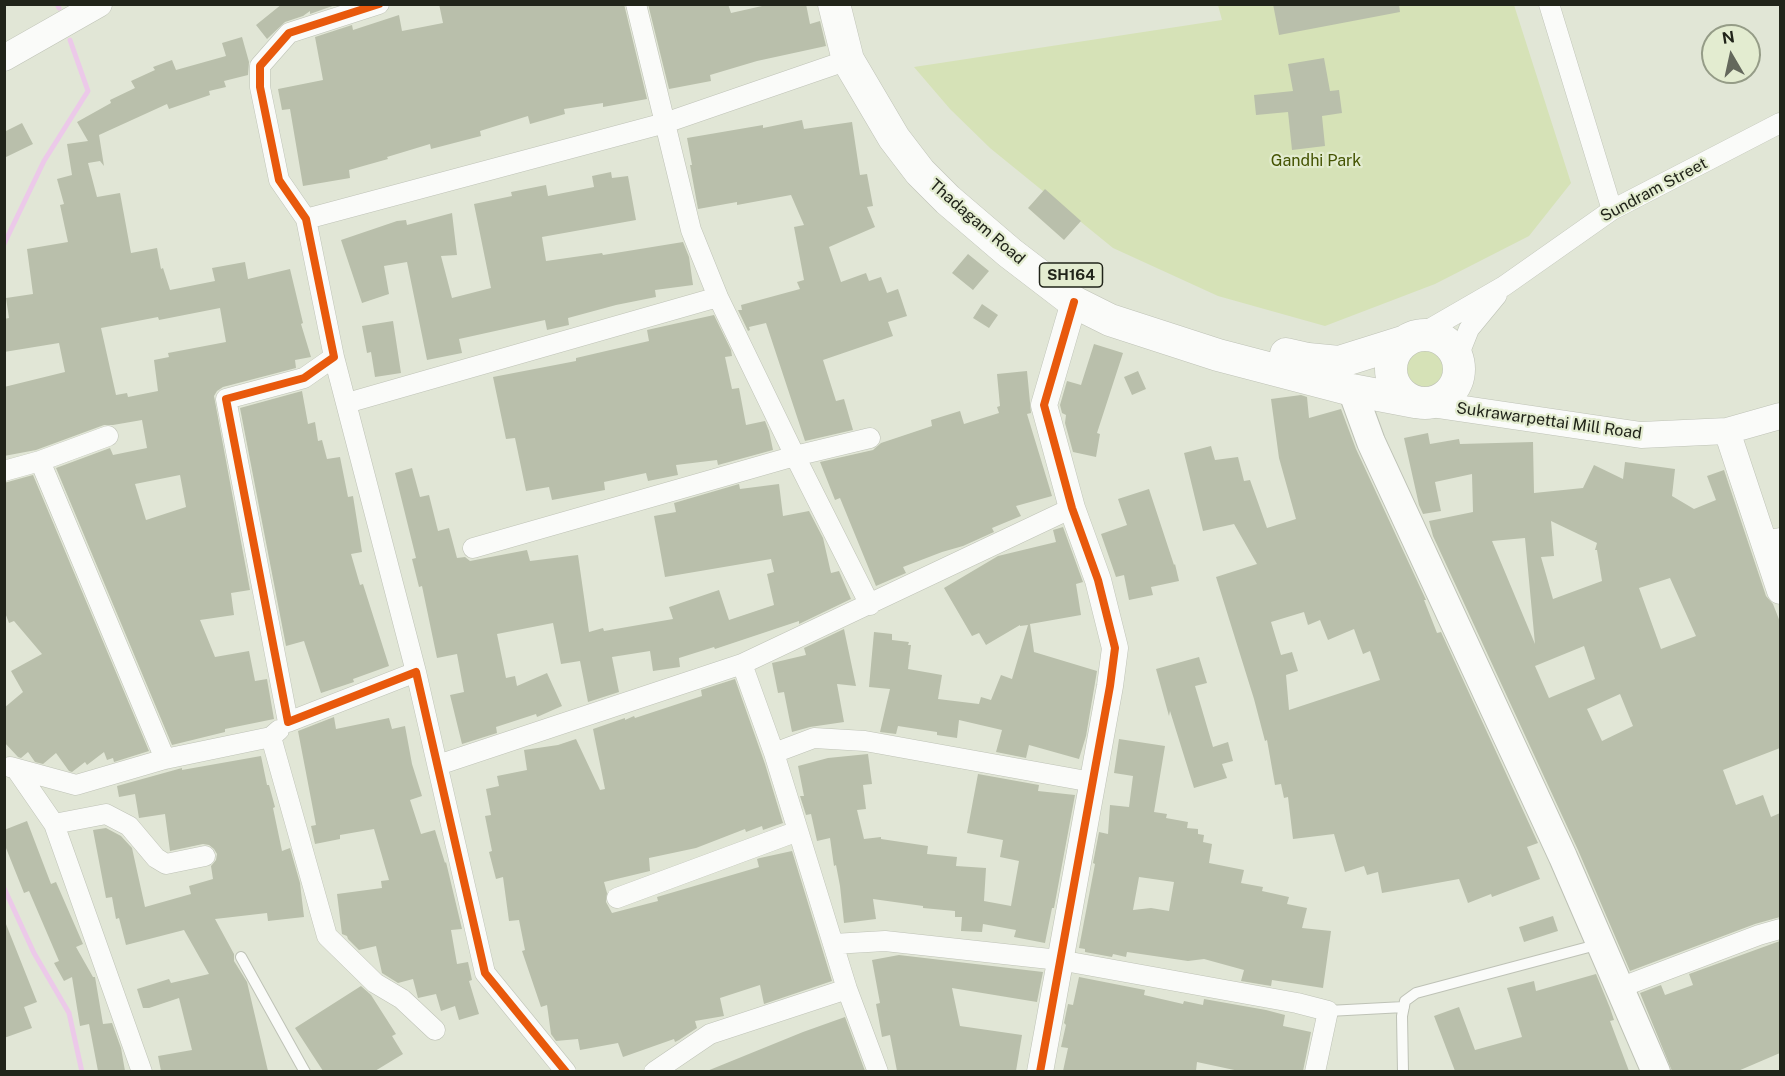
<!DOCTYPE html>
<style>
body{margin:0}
#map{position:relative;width:1785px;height:1076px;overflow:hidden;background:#e1e6d6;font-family:"Public Sans",sans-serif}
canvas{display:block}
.frame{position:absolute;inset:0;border:6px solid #21241a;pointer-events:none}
.north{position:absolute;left:1701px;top:24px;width:60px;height:60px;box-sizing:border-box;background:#e3ecd0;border:2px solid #959c87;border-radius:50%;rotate:351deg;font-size:16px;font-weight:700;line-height:24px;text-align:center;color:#21241a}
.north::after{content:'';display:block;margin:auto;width:21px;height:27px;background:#64685c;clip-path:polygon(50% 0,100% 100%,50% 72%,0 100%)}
</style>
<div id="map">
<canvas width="1785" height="1076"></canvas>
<div class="frame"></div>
<div class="north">N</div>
</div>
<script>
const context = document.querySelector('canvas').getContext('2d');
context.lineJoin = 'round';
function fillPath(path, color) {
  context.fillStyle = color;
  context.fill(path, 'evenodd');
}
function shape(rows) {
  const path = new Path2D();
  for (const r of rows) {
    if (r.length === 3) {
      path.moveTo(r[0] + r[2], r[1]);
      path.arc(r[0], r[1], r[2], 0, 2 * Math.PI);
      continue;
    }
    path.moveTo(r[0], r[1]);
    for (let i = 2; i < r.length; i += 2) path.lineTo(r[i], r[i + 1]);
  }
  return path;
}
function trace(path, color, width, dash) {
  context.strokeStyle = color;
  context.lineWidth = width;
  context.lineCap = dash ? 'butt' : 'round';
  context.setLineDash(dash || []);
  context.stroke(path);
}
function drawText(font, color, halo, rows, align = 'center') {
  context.font = font + ' "Public Sans",sans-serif';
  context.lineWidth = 4.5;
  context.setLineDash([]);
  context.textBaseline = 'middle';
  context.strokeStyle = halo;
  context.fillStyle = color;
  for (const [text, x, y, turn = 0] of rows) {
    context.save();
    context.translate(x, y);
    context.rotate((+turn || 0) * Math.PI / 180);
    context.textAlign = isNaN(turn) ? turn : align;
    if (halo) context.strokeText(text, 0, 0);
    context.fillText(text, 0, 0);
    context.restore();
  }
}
const green = shape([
 [1218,5,1514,5,1571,183,1529,236,1435,284,1325,326,1218,296,1113,248,990,148,950,109,914,67,1222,20],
 [1419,341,1437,343,1445,349,1453,365,1453,374,1450,383,1444,391,1436,396,1402,386,1398,377,1396,368,1398,359]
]);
const stream = shape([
 [57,4,59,8],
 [4,244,44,161,88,91,70,40],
 [4,888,34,953,69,1013,82,1072]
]);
const building = shape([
 [282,4,338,4,310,14,310,11,303,16,285,22,267,39,256,25],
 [439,4,624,4,647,99,603,107,603,103,564,109,565,114,530,124,528,116,480,131,481,136,431,149,430,144,387,157,388,159,349,170,350,178,303,186,290,109,282,110,278,89,323,80,315,37,352,25,353,30,399,15,402,31,443,23],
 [648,4,728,4,731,13,771,4,806,4,810,24,820,21,826,46,757,61,710,75,711,81,669,89],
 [1273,4,1399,4,1400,12,1279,35],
 [242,37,249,62,248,75,224,81,226,87,209,91,210,95,169,109,167,104,99,135,104,166,100,161,88,163,97,197,120,193,131,253,157,248,161,269,163,268,170,290,215,281,212,268,245,262,248,279,290,269,303,323,301,324,311,357,295,360,296,368,223,387,217,391,214,396,250,590,231,593,234,615,200,620,215,657,249,651,255,681,267,679,274,719,225,729,225,732,172,745,56,468,110,448,113,455,147,448,142,420,113,425,104,425,36,450,4,456,4,387,65,372,59,343,4,352,4,319,9,318,6,298,33,294,27,249,68,242,60,205,64,204,57,179,72,175,67,144,88,141,77,122,111,103,110,100,135,88,131,81,155,70,153,67,172,60,176,70,226,56,222,43],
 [220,308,226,342,168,353,169,357,154,360,158,391,128,397,127,393,116,395,101,328,158,317,159,320],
 [180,475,186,507,146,520,135,484],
 [1324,58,1330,91,1339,90,1342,113,1322,116,1325,146,1292,150,1288,112,1256,115,1254,95,1293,91,1288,64],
 [802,120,804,129,852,122,860,175,867,174,873,206,867,207,875,227,829,247,841,282,866,273,869,281,881,277,887,293,898,289,907,316,888,322,893,336,823,360,836,401,844,399,853,430,805,441,766,323,749,327,750,330,748,331,738,310,742,310,741,305,800,289,797,282,804,280,794,227,804,225,791,195,737,205,737,202,698,209,690,165,692,165,687,138,763,125,763,128],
 [22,123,33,144,4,158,4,132],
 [611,172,612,178,628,176,636,220,542,237,546,261,602,253,603,255,683,242,689,257,693,285,655,290,656,297,616,305,568,318,569,325,547,330,545,320,459,339,462,353,427,360,407,262,384,266,389,294,362,303,341,240,397,221,406,220,407,225,452,213,457,255,441,256,452,298,491,288,474,204,512,196,511,192,546,185,548,196,594,187,592,176],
 [1045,189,1081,221,1064,240,1028,208],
 [968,254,989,271,973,290,952,273],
 [982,304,998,315,989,328,973,318],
 [714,315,731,350,732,356,725,357,732,389,739,388,746,425,765,421,769,431,773,450,718,465,717,460,676,465,678,475,648,481,646,473,604,482,605,490,552,500,549,487,526,491,515,438,506,439,493,377,576,361,576,358,649,341,647,330],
 [393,321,401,373,375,377,371,352,367,353,362,326],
 [1094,344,1123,353,1097,433,1100,434,1096,457,1073,452,1065,423,1066,415,1062,413,1060,405,1067,381,1081,385],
 [1027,371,1031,413,1027,414,1052,496,1016,506,1021,516,992,528,994,532,963,546,942,552,903,567,906,573,876,586,840,498,835,500,820,462,873,450,881,443,932,426,931,420,960,411,964,424,999,413,997,407,1000,406,997,374],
 [1138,371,1146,389,1132,395,1124,377],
 [302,391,308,424,315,422,318,441,322,440,327,459,340,457,348,497,353,496,362,552,351,554,360,585,363,584,389,666,353,679,354,682,321,693,304,641,286,646,240,408],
 [1301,395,1307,397,1309,418,1341,409,1356,449,1426,600,1424,600,1437,633,1441,632,1538,843,1527,847,1540,879,1492,897,1491,894,1468,903,1459,879,1382,893,1378,872,1367,875,1364,866,1345,872,1334,834,1293,839,1288,797,1284,798,1281,784,1275,785,1267,740,1265,741,1254,699,1216,577,1257,564,1234,524,1203,531,1184,453,1211,446,1215,460,1238,457,1244,481,1250,480,1267,528,1296,519,1279,458,1271,399],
 [1304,612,1308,625,1320,620,1328,640,1354,629,1363,654,1370,651,1380,680,1289,710,1286,675,1298,671,1292,652,1281,655,1271,622],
 [1428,433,1430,444,1459,439,1460,444,1533,442,1534,493,1583,488,1594,465,1623,479,1625,462,1675,469,1672,496,1694,509,1716,500,1707,476,1724,470,1766,596,1773,604,1780,622,1780,748,1723,770,1736,805,1763,795,1771,817,1780,813,1780,917,1755,924,1630,971,1578,850,1433,536,1429,521,1473,512,1472,474,1435,482,1441,511,1423,514,1419,505,1404,438],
 [1551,521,1597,543,1595,550,1597,550,1602,581,1553,599,1541,557,1554,556],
 [1525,538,1535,644,1492,541],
 [1670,578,1696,636,1661,649,1639,588],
 [1584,646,1595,679,1549,698,1535,666],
 [1620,694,1633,726,1602,741,1587,709],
 [412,468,420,497,429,495,438,531,449,528,457,558,465,557,470,561,527,550,530,561,578,555,589,632,603,628,604,631,673,619,669,607,719,590,729,620,774,605,767,574,774,572,771,559,665,577,654,516,676,512,674,503,739,484,740,489,779,484,783,516,809,511,823,538,831,573,839,571,851,599,799,624,799,621,715,649,714,647,679,658,680,667,653,671,650,651,612,657,619,692,588,702,580,661,561,664,553,623,497,634,506,678,515,676,517,686,547,673,562,706,537,717,536,714,496,727,497,733,462,744,450,695,464,692,457,654,437,658,422,586,419,587,412,559,416,558,395,473],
 [33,475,149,751,114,762,113,758,107,760,104,752,87,765,85,762,72,772,69,771,56,753,43,764,35,762,28,752,21,758,18,757,4,742,4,708,23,692,11,671,42,654,14,621,9,623,4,610,4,483],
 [1149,489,1174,565,1175,564,1179,581,1151,587,1153,595,1129,600,1124,575,1116,577,1101,534,1127,525,1118,499],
 [1063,527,1083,582,1076,584,1081,615,1030,624,1034,652,1097,671,1086,736,1079,759,1029,745,1026,758,996,752,1002,730,959,720,957,738,937,735,937,732,898,726,896,734,880,732,890,689,869,687,874,632,892,634,892,640,909,642,908,645,911,645,908,669,942,675,938,699,979,704,981,697,991,700,1001,675,1012,679,1028,625,1020,626,1020,625,986,645,979,633,972,636,944,588,998,556,1056,542,1053,530],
 [844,629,856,686,837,684,844,722,810,727,792,732,784,692,778,693,772,663,806,655,804,648],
 [1199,657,1207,683,1195,686,1213,747,1228,742,1233,761,1222,764,1227,778,1194,788,1170,711,1169,716,1156,669],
 [735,679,765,764,783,823,763,830,762,826,746,832,745,829,696,848,649,858,650,871,604,882,607,893,606,902,612,913,658,901,657,897,759,867,757,859,760,858,792,851,832,981,764,1004,760,985,720,998,724,1016,695,1021,697,1028,679,1040,675,1042,674,1039,623,1057,618,1043,580,1050,578,1039,556,1041,551,1034,547,1005,541,1007,522,951,525,950,519,920,509,921,503,877,496,879,489,852,492,851,485,816,491,815,486,789,499,786,497,776,527,770,524,750,558,745,576,739,600,790,605,789,593,729,625,718,625,720,634,716,635,718,702,696,701,690],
 [334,717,336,729,389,718,392,729,405,726,412,764,422,796,410,800,421,834,435,830,445,863,446,862,462,929,451,930,457,964,468,962,472,980,469,981,479,1014,459,1020,455,1006,441,1011,436,994,418,998,413,979,398,983,382,973,376,946,359,950,348,939,347,936,342,934,337,894,382,888,381,881,389,880,374,829,340,835,340,839,315,844,311,826,316,825,298,731],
 [1119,739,1165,746,1154,812,1167,814,1166,818,1188,822,1187,828,1198,829,1198,834,1204,835,1203,842,1212,844,1209,863,1244,870,1241,883,1263,887,1262,891,1289,897,1287,904,1307,908,1302,928,1331,931,1323,988,1272,980,1271,986,1241,981,1244,970,1204,959,1188,961,1127,952,1126,957,1113,954,1112,957,1085,952,1085,949,1079,948,1095,864,1093,863,1099,832,1108,834,1110,805,1129,807,1133,776,1114,773],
 [1139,877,1174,882,1169,911,1151,908,1133,910],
 [868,754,872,784,863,785,866,809,857,810,864,839,881,837,881,839,928,846,927,854,957,857,956,866,986,868,984,901,1011,906,1019,861,1000,857,1003,840,967,833,978,774,1039,785,1038,791,1075,795,1054,908,1052,908,1045,943,1014,937,1016,930,983,924,982,932,961,931,962,917,955,917,955,911,923,908,923,906,873,899,876,919,844,923,840,886,836,865,834,866,830,838,817,841,811,814,806,815,800,796,804,796,798,766,828,758],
 [261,756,267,785,269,785,275,807,273,808,282,851,290,848,300,883,304,917,268,921,267,913,215,919,234,954,234,961,247,982,268,1071,161,1071,158,1056,192,1050,179,998,149,1008,143,1008,137,989,169,979,171,983,209,974,184,930,126,945,119,918,116,919,112,897,106,898,93,830,106,828,121,836,132,848,145,907,191,894,189,886,213,879,211,866,216,860,217,854,214,849,209,845,203,844,170,851,165,814,139,818,135,794,119,797,117,786,182,768,182,770],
 [27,821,51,884,56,882,83,944,76,947,93,977,95,977,103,1024,112,1023,121,1048,125,1071,98,1071,89,1024,80,1026,72,977,64,981,54,963,59,961,29,891,24,893,4,843,4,830],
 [1553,916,1558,931,1524,942,1519,927],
 [4,919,37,1002,24,1007,32,1028,4,1038],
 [1780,941,1780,1053,1738,1071,1672,1071,1640,993,1661,985,1665,995,1693,985,1689,974],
 [899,955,1043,972,1037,1002,952,988,960,1026,1022,1035,1016,1071,897,1071,890,1035,882,1037,876,1004,880,1003,872,960],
 [1596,974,1610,1008,1614,1020,1610,1021,1629,1071,1455,1071,1434,1016,1459,1007,1475,1050,1522,1037,1507,988,1534,981,1536,991],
 [1079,977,1145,990,1144,995,1183,1004,1184,1001,1203,1005,1204,999,1266,1010,1285,1015,1283,1026,1311,1032,1303,1071,1239,1071,1197,1062,1196,1071,1063,1071,1068,1048,1061,1047,1066,1025,1064,1023,1068,1004,1073,1005],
 [361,986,371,995,396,1034,392,1036,403,1054,375,1071,323,1071,295,1028],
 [845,1017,865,1071,707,1071,803,1032]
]);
const service = shape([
 [241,957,305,1072],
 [1328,1011,1404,1007],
 [1403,1072,1402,1016,1405,1001,1416,993,1600,944]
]);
const minor = shape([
 [379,4,289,33,260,66,260,87,279,180,306,219,334,357,304,378,226,399,288,722,416,672,485,973,566,1072],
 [636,4,691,230,718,297,795,456,870,605],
 [1549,4,1612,210],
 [306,219,665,123,848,60],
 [1414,338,1504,286,1612,210,1780,123],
 [334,357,416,672],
 [1457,359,1469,329,1497,295],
 [347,403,718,297],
 [40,461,165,759],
 [4,471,40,461,108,436],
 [1762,541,1780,538],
 [473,548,795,456,870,438],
 [742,664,774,753,847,989,878,1072],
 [271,737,327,936,375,983,402,999,435,1030],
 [774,753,814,738,865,741,1092,782],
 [438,765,742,664,1072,508],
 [10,767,76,785,165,759,271,737,279,730],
 [16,769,54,824,142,1072],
 [54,824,106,814,129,826,156,858,166,864,205,856],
 [617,898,798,831],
 [833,944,885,941,1059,960,1297,1003,1328,1011,1315,1072],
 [1619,988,1759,935,1780,929],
 [654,1072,710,1034,847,989]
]);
const tertiary = shape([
 [4,58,99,4],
 [1424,403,1641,435,1727,431,1780,416],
 [1727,431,1780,591],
 [1040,1072,1110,686,1115,648,1098,580,1072,508,1044,405,1074,302]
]);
const secondary = shape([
 [1352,390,1371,442,1563,857,1656,1072]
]);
const primary = shape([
 [834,4,848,60,894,138,920,172,948,200,1010,253,1074,302,1110,320,1218,355,1352,390,1415,402],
 [1425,369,34],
 [1286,354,1308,359,1339,362,1406,341]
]);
const cycleway = shape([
 [379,4,289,33,260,66,260,87,279,180,306,219,334,357,304,378,226,399,288,722,416,672,485,973,566,1072],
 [1040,1072,1110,686,1115,648,1098,580,1072,508,1044,405,1074,302]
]);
const shields = [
 [1071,275,63]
];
const shieldNames = [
 ["SH164",1071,275]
];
const parkNames = [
 ["Gandhi Park",1316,161]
];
const streetNames = [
 ["Sundram Street",1654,190,-28],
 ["Thadagam Road",977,222,41],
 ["Sukrawarpettai Mill Road",1549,421,8]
];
fillPath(green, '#d6e2b7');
trace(stream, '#ecc9e9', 5);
fillPath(building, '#b9bfab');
trace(service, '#bec2b6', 12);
trace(minor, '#bec2b6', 21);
trace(tertiary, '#bec2b6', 27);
trace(secondary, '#bec2b6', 30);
trace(primary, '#bec2b6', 33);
trace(service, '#fafbf9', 10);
trace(minor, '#fafbf9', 20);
trace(tertiary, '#fafbf9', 26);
trace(secondary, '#fafbf9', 28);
trace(primary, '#fafbf9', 32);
trace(cycleway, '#e8590c', 8);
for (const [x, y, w] of shields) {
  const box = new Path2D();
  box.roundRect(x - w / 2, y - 12, w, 24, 4.5);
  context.fillStyle = '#e3ecd0';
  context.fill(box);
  trace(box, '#21241a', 1.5);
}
drawText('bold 15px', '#21241a', null, shieldNames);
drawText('16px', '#455403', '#e3ecd0', parkNames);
drawText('16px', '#21241a', '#e3ecd0', streetNames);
</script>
